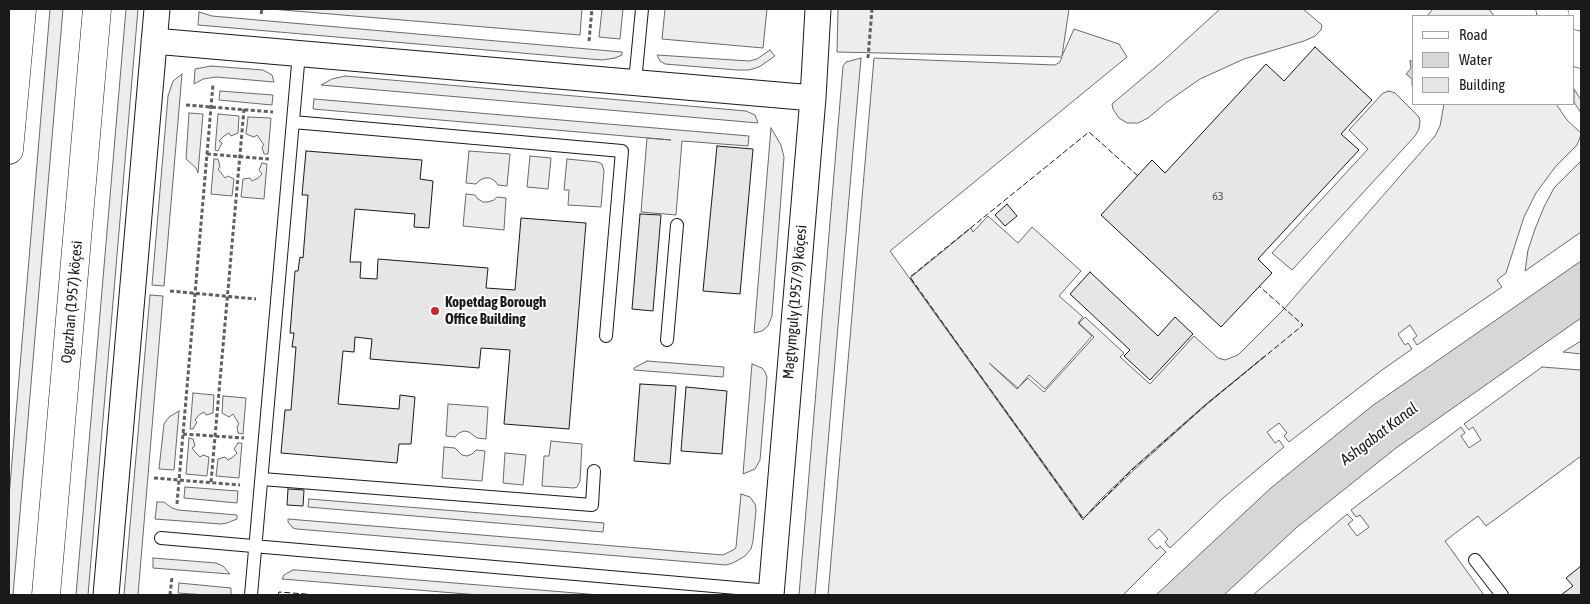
<!DOCTYPE html>
<meta charset="utf-8">
<style>
body{margin:0}
#map{position:relative;width:1590px;height:604px;overflow:hidden;background:#fff;font-family:"Asap Condensed",sans-serif}
canvas{display:block}
.frame{position:absolute;inset:0;border:10px solid #1a1a1a;pointer-events:none}
.legend{position:absolute;left:1412px;top:15px;width:162px;height:90px;box-sizing:border-box;background:#fff;border:1px solid #a3a3a3;margin:0;padding:6px 9px;list-style:none;font-size:15px;color:#1a1a1a}
.legend li{display:flex;align-items:center;gap:10px;height:25px}
.legend b{width:25px;border:1px solid #a3a3a3}
</style>
<div id="map">
<canvas width="1590" height="604"></canvas>
<div class="frame"></div>
<ul class="legend">
<li><b style="height:6px;background:#fff"></b>Road</li>
<li><b style="height:14px;background:#d7d7d7"></b>Water</li>
<li><b style="height:14px;background:#e6e6e6"></b>Building</li>
</ul>
</div>
<script>
const context = document.querySelector('canvas').getContext('2d');
context.lineJoin = 'round';
function fillPath(path, color) {
  context.fillStyle = color;
  context.fill(path, 'evenodd');
}
function shape(rows) {
  const path = new Path2D();
  for (const r of rows) {
    path.moveTo(r[0], r[1]);
    for (let i = 2; i < r.length; i += 2) path.lineTo(r[i], r[i + 1]);
  }
  return path;
}
function trace(path, color, width, dash) {
  context.strokeStyle = color;
  context.lineWidth = width;
  context.lineCap = dash ? 'butt' : 'round';
  context.setLineDash(dash || []);
  context.stroke(path);
}
function drawText(font, color, halo, rows, align = 'center') {
  context.font = font + ' "Asap Condensed",sans-serif';
  context.lineWidth = 4;
  context.setLineDash([]);
  context.textBaseline = 'middle';
  context.strokeStyle = halo;
  context.fillStyle = color;
  for (const [text, x, y, turn = 0] of rows) {
    context.save();
    context.translate(x, y);
    context.rotate((+turn || 0) * Math.PI / 180);
    context.textAlign = isNaN(turn) ? turn : align;
    if (halo) context.strokeText(text, 0, 0);
    context.fillText(text, 0, 0);
    context.restore();
  }
}
const built = shape([
 [50,9,63,9,13,595,9,595,9,497,50,9],
 [126,9,138,9,88,595,76,595,126,9],
 [271,9,582,9,580,35,271,9],
 [602,9,623,9,620,39,599,37,602,9],
 [665,9,767,9,763,48,662,39,665,9],
 [838,9,1069,9,1062,56,1074,29,1119,44,1127,57,890,251,1083,520,1084,519,910,278,971,228,973,232,988,216,1018,243,1032,227,1081,271,1059,296,1083,317,1078,323,1092,336,1045,389,1029,375,1018,388,989,363,1017,389,1028,378,1044,392,1094,337,1079,323,1085,317,1124,353,1120,357,1150,384,1194,336,1218,358,1225,360,1238,355,1284,309,1435,136,1440,126,1444,104,1556,104,1567,120,1581,133,1581,135,1577,145,1556,166,1536,193,1524,217,1506,273,1497,280,1502,287,1417,345,1413,339,1417,336,1410,325,1398,334,1405,345,1408,343,1412,349,1382,370,1289,442,1284,436,1287,433,1279,423,1267,432,1275,443,1279,440,1284,447,1223,498,1170,548,1165,542,1168,539,1159,529,1148,539,1157,549,1160,546,1166,552,1123,595,828,595,874,58,1055,65,1060,62,1062,57,837,52,838,9],
 [1265,356,1207,404,1134,470,1085,517,1099,501,1132,469,1206,404,1265,356],
 [1220,9,1303,9,1322,25,1321,30,1315,36,1304,41,1244,59,1200,79,1167,102,1148,118,1138,123,1127,123,1119,118,1113,109,1112,104,1163,61,1220,9],
 [1433,9,1489,9,1494,16,1427,16,1433,9],
 [199,12,212,16,622,52,622,55,615,58,602,60,198,25,199,12],
 [770,50,775,56,759,67,749,70,737,70,665,64,660,61,657,55,749,61,757,59,770,50],
 [861,58,815,595,799,595,843,66,846,62,861,58],
 [211,66,263,70,272,75,274,82,216,77,203,79,194,84,195,69,211,66],
 [182,74,164,286,152,285,168,96,173,81,182,74],
 [345,76,746,111,755,115,758,123,321,85,332,79,345,76],
 [1574,89,1581,100,1581,113,1574,102,1574,89],
 [220,91,273,95,272,105,219,100,220,91],
 [1389,91,1395,93,1419,117,1420,121,1419,129,1415,136,1292,270,1272,253,1368,149,1349,130,1383,93,1389,91],
 [314,99,749,136,748,146,682,141,676,215,641,212,647,138,671,140,313,109,314,99],
 [189,113,203,114,198,173,196,168,186,159,189,113],
 [218,114,239,116,238,133,231,136,229,133,224,136,219,141,222,143,218,151,215,150,218,114],
 [248,117,271,118,268,154,264,154,262,147,264,145,257,135,254,137,246,134,248,117],
 [771,128,781,145,784,157,772,316,768,326,762,331,754,333,771,128],
 [469,151,510,154,507,186,498,185,495,181,490,178,485,178,480,180,476,184,466,183,469,151],
 [530,156,551,158,548,189,527,187,530,156],
 [214,159,218,159,220,167,218,169,225,178,228,176,234,179,232,196,211,194,214,159],
 [567,159,598,162,602,164,604,171,601,207,568,205,569,190,564,190,567,159],
 [1581,161,1581,232,1525,271,1528,250,1535,229,1544,207,1554,188,1581,161],
 [262,163,267,164,264,199,241,197,243,179,250,178,252,181,258,178,262,174,259,170,262,163],
 [466,194,475,195,478,199,483,202,488,202,494,200,497,197,506,198,504,230,463,226,466,194],
 [150,295,163,296,138,595,124,595,150,295],
 [1581,341,1581,354,1563,352,1581,341],
 [647,361,724,367,723,377,634,370,634,368,647,361],
 [752,364,762,368,765,372,767,377,760,460,755,469,743,474,752,364],
 [1542,367,1581,370,1581,456,1486,526,1478,516,1445,541,1484,595,1253,595,1347,514,1353,520,1348,524,1357,536,1369,527,1360,515,1356,517,1351,510,1461,427,1465,433,1461,436,1469,448,1481,440,1473,427,1469,430,1464,424,1542,367],
 [193,393,214,395,213,413,206,415,204,412,199,415,195,420,197,422,193,429,190,429,193,393],
 [223,396,246,398,243,434,238,433,237,426,239,424,233,414,229,417,222,413,223,396],
 [448,404,488,407,486,439,477,438,469,432,464,431,459,433,455,437,446,436,448,404],
 [179,411,174,470,159,469,164,424,169,417,179,411],
 [189,438,193,439,195,446,192,448,196,453,200,457,203,455,209,457,207,476,186,474,189,438],
 [551,441,582,444,580,481,577,487,574,488,542,486,544,456,549,456,551,441],
 [238,443,242,443,239,478,216,476,218,459,225,457,228,460,233,457,237,453,234,449,238,443],
 [444,447,455,448,462,455,467,456,472,454,476,450,485,451,482,481,442,478,444,447],
 [505,453,526,455,523,485,503,483,505,453],
 [185,487,238,491,237,503,184,498,185,487],
 [741,494,750,497,755,504,756,510,753,541,751,549,745,556,733,563,726,565,297,529,293,528,288,522,288,519,723,555,735,549,736,547,741,494],
 [309,499,604,523,603,532,308,507,309,499],
 [157,502,164,502,172,508,178,510,237,515,237,519,227,523,221,524,155,519,157,502],
 [153,558,216,563,223,566,230,574,153,568,153,558],
 [293,570,297,570,600,595,479,595,282,579,284,575,293,570],
 [179,583,231,588,231,595,206,595,178,593,179,583]
]);
const water = shape([
 [1410,61,1414,61,1414,86,1412,86,1412,79,1406,74,1411,68,1410,61],
 [1581,261,1581,318,1396,448,1296,528,1224,595,1156,595,1272,487,1372,406,1581,261]
]);
const building = shape([
 [1315,47,1372,100,1341,134,1359,150,1258,259,1272,273,1221,327,1101,215,1152,160,1165,173,1266,64,1284,81,1315,47],
 [717,146,753,149,740,294,703,291,717,146],
 [306,151,422,160,420,179,433,181,429,228,414,227,415,214,355,209,350,262,361,262,360,278,377,279,378,259,488,268,486,288,515,290,521,218,586,223,569,429,504,424,510,350,481,348,479,368,370,359,372,339,355,337,354,352,343,351,338,404,399,409,400,395,415,397,411,444,399,444,397,463,281,453,285,410,291,410,296,347,292,347,294,333,290,333,295,271,298,271,300,257,303,258,308,195,302,195,306,151],
 [1007,204,1017,216,1005,226,995,215,1007,204],
 [640,214,661,215,653,311,632,309,640,214],
 [1090,272,1158,336,1175,317,1193,334,1150,380,1124,356,1130,350,1070,294,1090,272],
 [640,384,676,386,670,464,634,461,640,384],
 [686,387,727,391,722,454,681,451,686,387],
 [288,489,304,490,303,506,287,505,288,489],
 [1581,566,1581,595,1561,595,1573,586,1566,578,1581,566]
]);
const path = shape([
 [261,14,262,9],
 [589,41,592,9],
 [868,58,872,9],
 [186,105,273,112],
 [207,154,269,159],
 [170,291,256,299],
 [183,434,244,438],
 [154,478,240,485],
 [211,482,244,109],
 [177,504,213,84],
 [170,595,172,577]
]);
const lane = shape([
 [635,82,642,9],
 [293,122,622,151,606,336],
 [667,340,677,225],
 [262,479,592,505,594,471],
 [161,538,771,591],
 [1475,560,1502,595],
 [251,595,299,53]
]);
const street = shape([
 [154,41,813,98],
 [106,595,157,9],
 [771,595,813,98,818,9]
]);
const secondary = shape([
 [9,150,22,9],
 [46,595,97,9]
]);
const primary = shape([
 [1550,9,1555,16],
 [1574,44,1581,54]
]);
const fence = shape([
 [1138,176,1089,132,910,277,1083,519,1133,469,1207,404,1303,325,1259,286],
 [278,595,279,592,318,595]
]);
const markers = [
 [435,311,5,"#c62828"]
];
const numberNames = [
 ["63",1218,196]
];
const streetNames = [
 ["Oguzhan (1957) köçesi",72,302,-85],
 ["Magtymguly (1957/9) köçesi",795,302,-85]
];
const poiNames = [
 ["Kopetdag Borough",445,302],
 ["Office Building",445,319]
];
const waterNames = [
 ["Ashgabat Kanal",1379,434,-37]
];
fillPath(built, '#ededed');
trace(built, '#6a6a6a', 1);
fillPath(water, '#d7d7d7');
trace(water, '#6a6a6a', 1);
fillPath(building, '#e6e6e6');
trace(building, '#1a1a1a', 1);
trace(lane, '#1a1a1a', 14);
trace(street, '#1a1a1a', 27);
trace(secondary, '#1a1a1a', 29);
trace(primary, '#1a1a1a', 29);
trace(path, '#5f5f5f', 3, [4, 2.5]);
trace(lane, '#fff', 12);
trace(street, '#fff', 25);
trace(secondary, '#fff', 28);
trace(primary, '#fff', 28);
trace(fence, '#1a1a1a', 1, [6, 2.5]);
for (const [x, y, r, color] of markers) {
  const dot = new Path2D();
  dot.arc(x, y, r, 0, 2 * Math.PI);
  context.fillStyle = color;
  context.fill(dot);
  trace(dot, '#fff', 2);
}
drawText('12px', '#4d4d4d', null, numberNames);
drawText('15px', '#1a1a1a', '#fff', streetNames);
drawText('bold 15px', '#1a1a1a', '#fff', poiNames, 'left');
drawText('italic 16px', '#1a1a1a', '#fff', waterNames);
</script>
